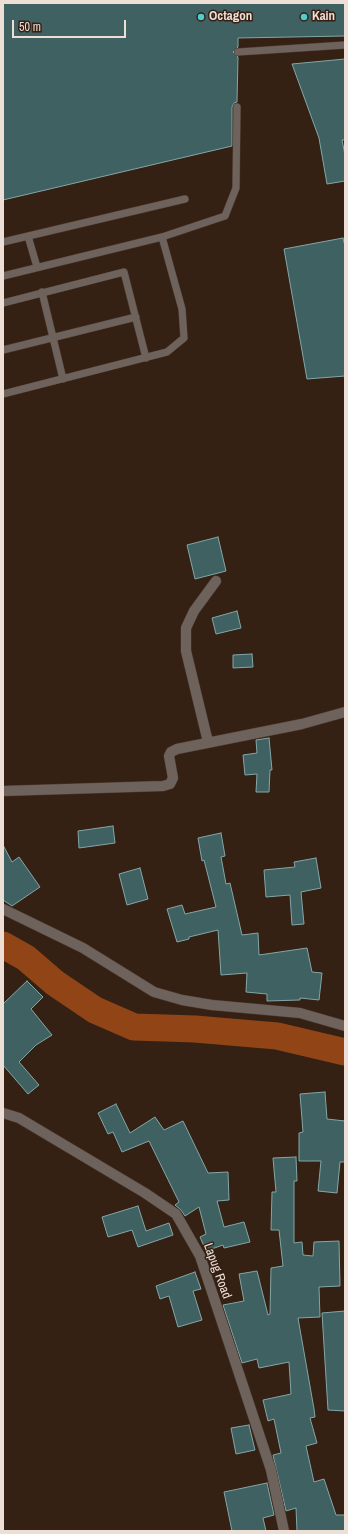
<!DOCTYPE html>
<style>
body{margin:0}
#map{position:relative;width:348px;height:1534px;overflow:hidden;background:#352014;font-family:"Archivo Narrow",sans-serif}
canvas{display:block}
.frame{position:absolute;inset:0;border:4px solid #edded6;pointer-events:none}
.scale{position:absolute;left:12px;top:20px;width:114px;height:18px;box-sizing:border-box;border:2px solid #edded6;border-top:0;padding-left:5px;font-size:12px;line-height:14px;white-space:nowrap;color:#edded6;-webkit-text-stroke:3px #352014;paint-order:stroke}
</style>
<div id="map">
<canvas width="348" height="1534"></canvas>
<div class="frame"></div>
<div class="scale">50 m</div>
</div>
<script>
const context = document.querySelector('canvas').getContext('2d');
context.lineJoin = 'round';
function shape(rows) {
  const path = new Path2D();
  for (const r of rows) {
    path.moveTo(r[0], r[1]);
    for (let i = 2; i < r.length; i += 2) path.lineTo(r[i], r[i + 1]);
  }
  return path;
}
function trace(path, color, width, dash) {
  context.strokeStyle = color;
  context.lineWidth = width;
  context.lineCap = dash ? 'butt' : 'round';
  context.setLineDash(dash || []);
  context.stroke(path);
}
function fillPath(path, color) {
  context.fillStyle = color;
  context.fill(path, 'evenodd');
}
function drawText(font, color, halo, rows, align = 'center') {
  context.font = font + ' "Archivo Narrow",sans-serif';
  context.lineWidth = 3;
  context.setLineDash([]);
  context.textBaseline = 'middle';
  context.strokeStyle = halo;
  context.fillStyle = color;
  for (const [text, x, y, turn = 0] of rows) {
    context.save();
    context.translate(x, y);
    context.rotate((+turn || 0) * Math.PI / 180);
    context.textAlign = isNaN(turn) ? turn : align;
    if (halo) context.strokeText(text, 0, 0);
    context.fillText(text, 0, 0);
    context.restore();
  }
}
const river = shape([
 [3,945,26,958,55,983,95,1010,134,1027,195,1029,277,1036,345,1052]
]);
const building = shape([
 [3,3,345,3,345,36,238,38,238,47,233,52,238,57,237,102,234,103,232,107,232,146,3,200,3,3],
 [345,59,345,140,342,140,345,155,345,181,327,184,319,138,292,64,345,59],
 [343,238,345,246,345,376,307,379,284,249,343,238],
 [218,537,226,571,195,579,187,545,218,537],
 [237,611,241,628,216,634,212,618,237,611],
 [252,654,253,667,233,668,233,655,252,654],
 [269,738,272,770,270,770,269,792,256,792,257,774,245,775,243,755,257,753,256,740,269,738],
 [113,826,115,843,79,848,78,831,113,826],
 [221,833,225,856,221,857,226,884,230,883,242,935,258,933,259,955,307,948,312,972,322,973,319,1000,300,998,300,1000,267,1001,267,994,246,992,247,973,221,975,218,930,189,937,189,939,177,942,167,909,182,905,185,914,216,907,204,860,202,861,198,838,221,833],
 [3,845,12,862,19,857,40,887,12,906,3,900,3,845],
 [316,858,321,888,301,892,304,924,292,925,290,895,266,897,264,870,295,867,294,862,316,858],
 [140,868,148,899,127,905,119,874,140,868],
 [27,981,43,997,31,1009,52,1035,36,1045,19,1062,39,1085,28,1094,3,1065,3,1004,27,981],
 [325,1092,327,1119,345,1121,345,1162,340,1162,337,1193,318,1191,321,1161,299,1161,299,1133,303,1132,300,1094,325,1092],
 [116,1104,130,1133,155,1117,164,1130,183,1121,208,1173,228,1172,229,1200,217,1201,224,1227,244,1222,250,1242,224,1248,223,1245,206,1251,200,1237,206,1234,199,1207,185,1216,181,1210,175,1205,179,1202,149,1141,122,1152,113,1132,108,1134,98,1113,116,1104],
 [296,1157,297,1181,294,1181,294,1243,302,1242,303,1255,313,1256,314,1242,339,1241,340,1286,319,1287,320,1317,298,1318,314,1409,315,1417,310,1418,317,1443,306,1446,314,1482,324,1479,336,1515,345,1515,345,1531,297,1531,296,1508,286,1511,273,1455,281,1453,274,1419,268,1421,263,1400,291,1394,289,1362,259,1368,257,1359,242,1363,223,1305,244,1301,239,1274,257,1271,268,1315,270,1314,271,1268,283,1266,279,1230,271,1230,272,1192,276,1192,273,1158,296,1157],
 [138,1206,146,1231,169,1223,173,1235,138,1247,132,1230,108,1237,102,1217,138,1206],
 [195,1272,201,1289,193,1291,202,1320,178,1327,169,1296,160,1299,156,1286,195,1272],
 [345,1311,345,1411,328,1410,322,1313,345,1311],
 [249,1425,255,1450,236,1454,231,1428,249,1425],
 [267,1483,274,1515,263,1518,266,1531,232,1531,224,1492,267,1483]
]);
const lane = shape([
 [238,52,345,45],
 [28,236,37,267],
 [3,242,185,199],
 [3,276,162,237,225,216,236,188,237,107],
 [42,292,63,379],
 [3,303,124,272,146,358],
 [3,350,136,317],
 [3,394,167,352,184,338,182,309,162,237]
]);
const street = shape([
 [208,742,186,651,186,628,194,611,216,581],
 [3,791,163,786,170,784,173,778,169,756,171,752,177,749,302,724,345,712],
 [3,909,83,948,154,992,182,1000,212,1005,300,1013,345,1026],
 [3,1113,19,1118,145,1193,176,1214,200,1256,271,1470,284,1531]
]);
const markers = [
 [201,17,4,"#52cdcf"],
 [304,17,4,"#52cdcf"]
];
const poiNames = [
 ["Octagon",209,17],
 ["Kain",312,17]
];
const streetNames = [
 ["Lapug Road",217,1271,70]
];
trace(river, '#914516', 27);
fillPath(building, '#3f6162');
trace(building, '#83a7a7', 1);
trace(lane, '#4f3b2f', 8);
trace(street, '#4f3b2f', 11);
trace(lane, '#6d625c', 7);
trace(street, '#6d625c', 10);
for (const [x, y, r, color] of markers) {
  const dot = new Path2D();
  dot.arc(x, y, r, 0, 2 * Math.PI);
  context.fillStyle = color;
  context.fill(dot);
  trace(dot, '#352014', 1.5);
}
drawText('bold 13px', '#edded6', '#352014', poiNames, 'left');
drawText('13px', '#edded6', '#352014', streetNames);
</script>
